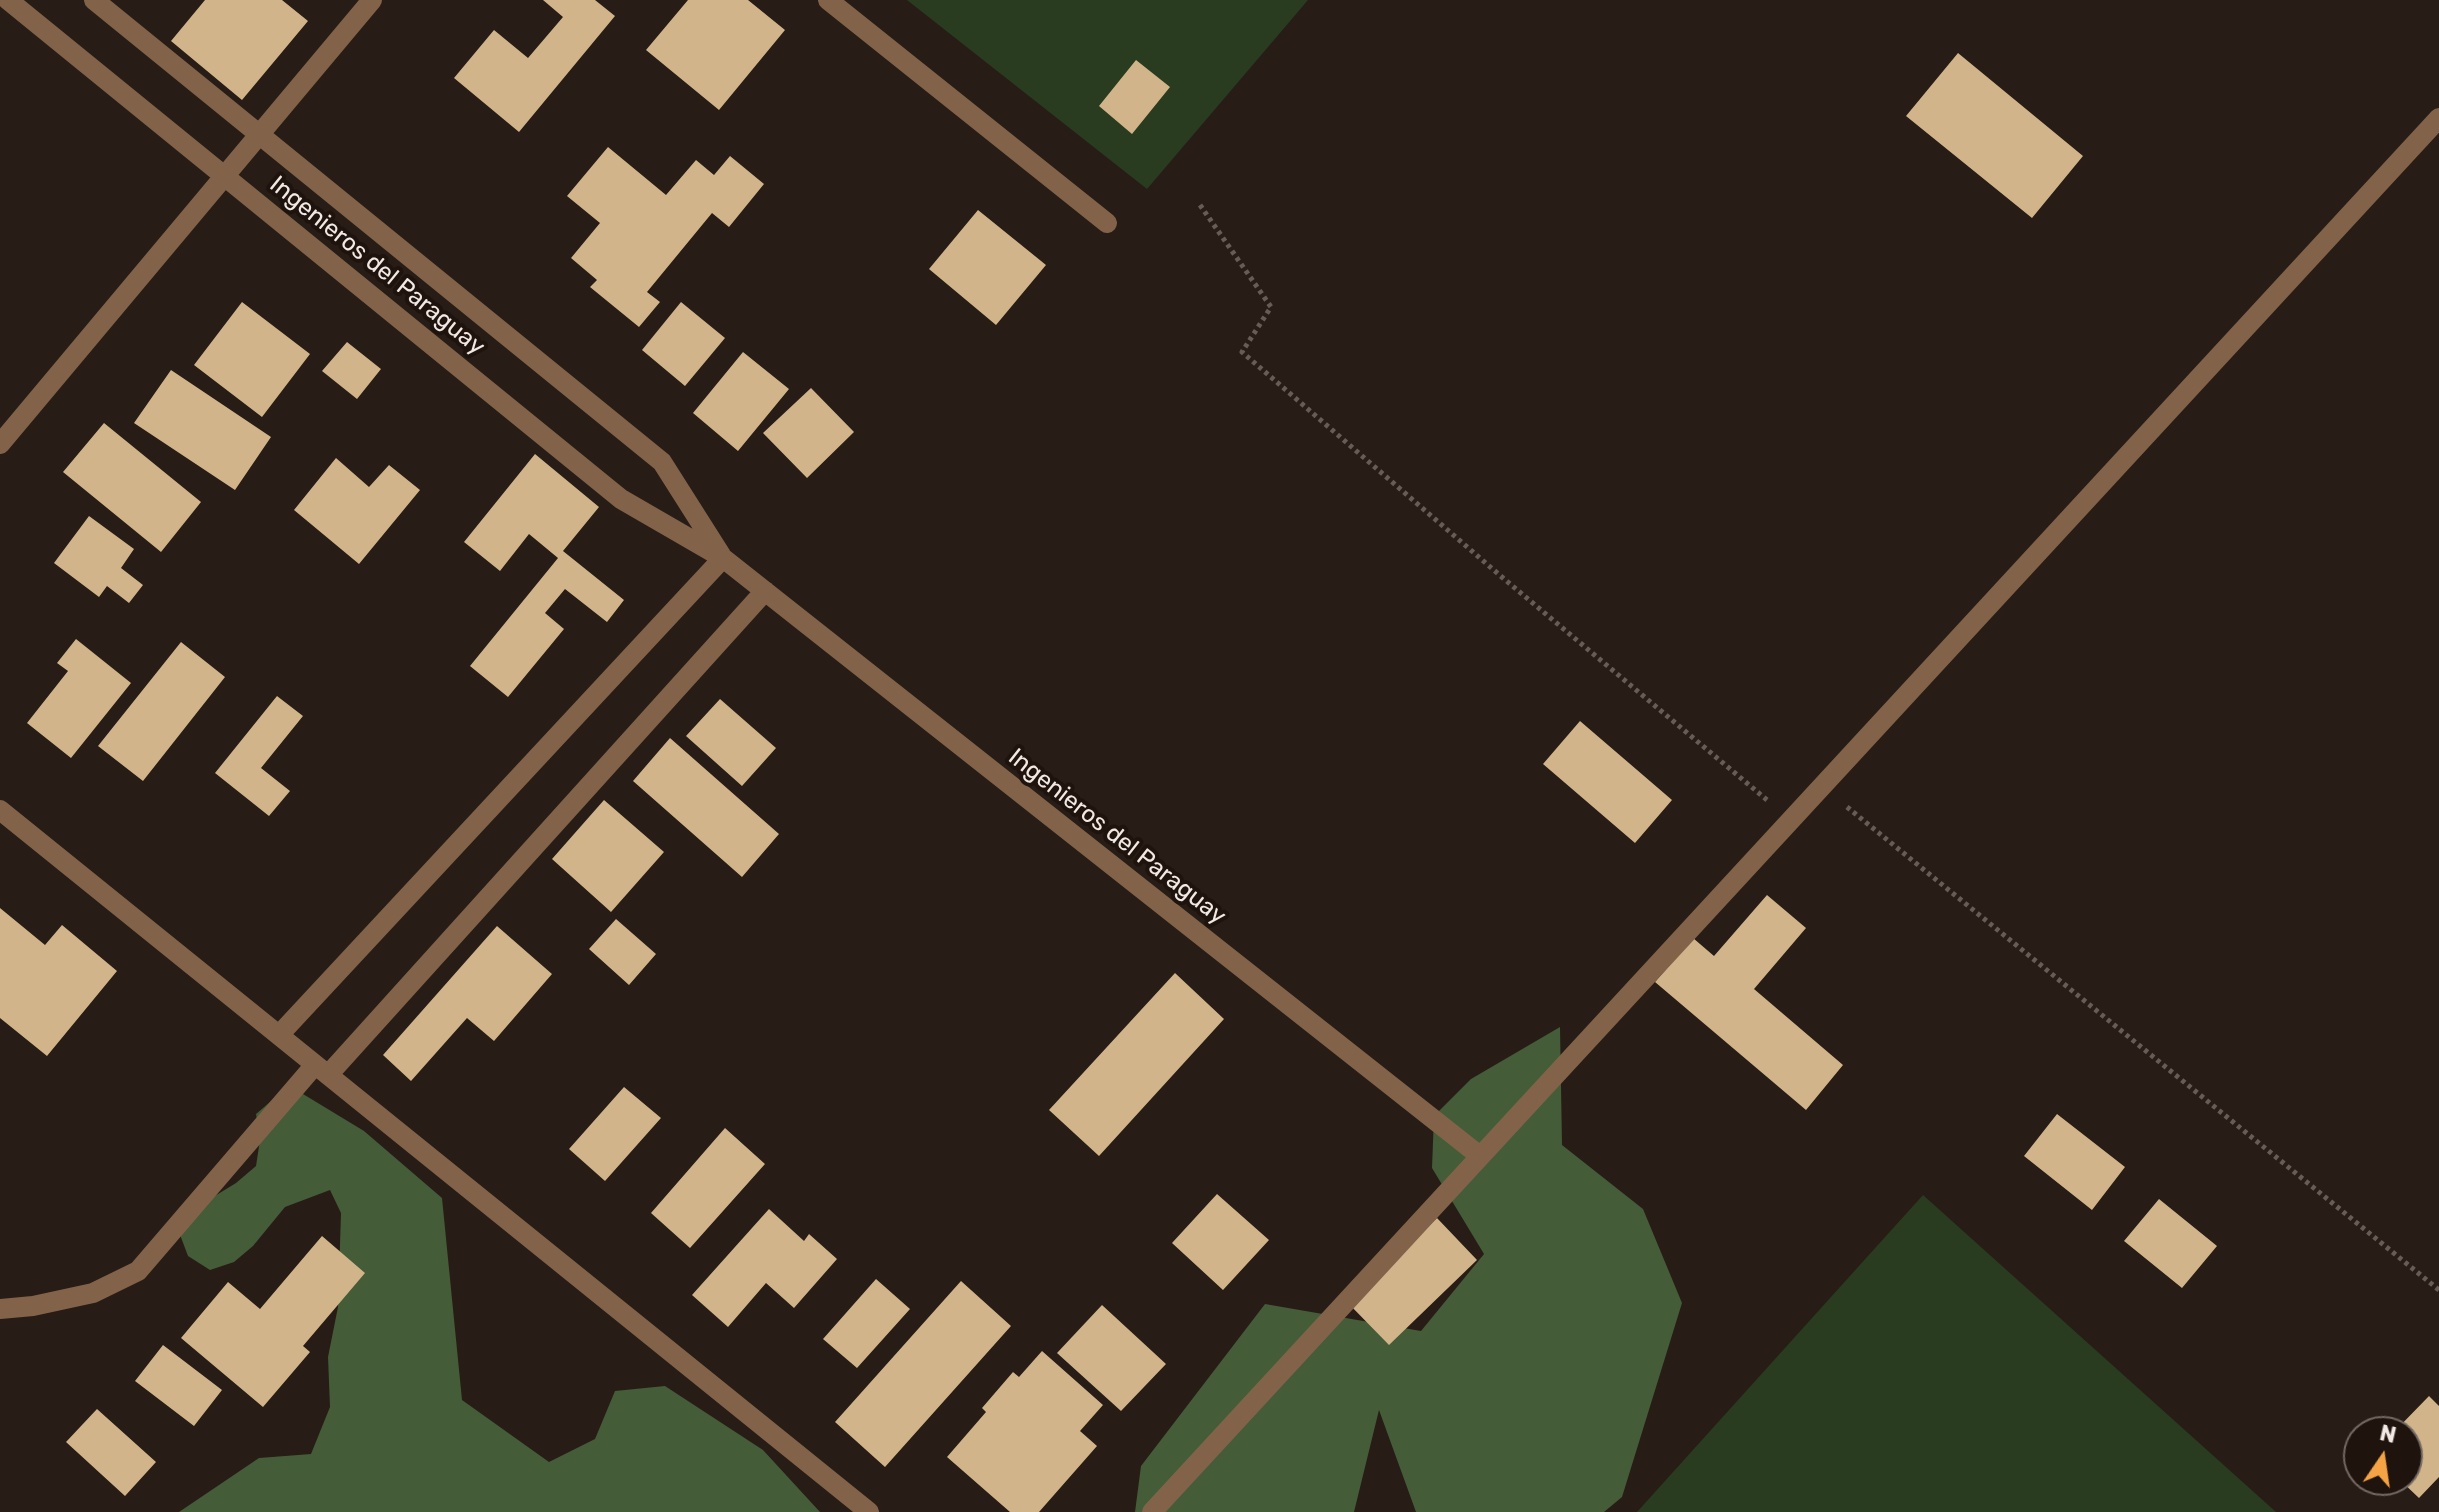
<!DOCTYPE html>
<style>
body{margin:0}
#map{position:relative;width:2439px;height:1512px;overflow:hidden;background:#281c16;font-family:Rubik,sans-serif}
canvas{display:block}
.north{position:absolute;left:2343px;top:1416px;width:80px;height:80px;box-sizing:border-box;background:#1f130d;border:2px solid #736963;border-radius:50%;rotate:13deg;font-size:22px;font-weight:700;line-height:32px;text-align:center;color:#f2e9e4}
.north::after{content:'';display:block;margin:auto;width:28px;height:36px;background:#f4a345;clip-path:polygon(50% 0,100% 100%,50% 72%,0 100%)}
</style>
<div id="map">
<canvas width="2439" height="1512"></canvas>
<div class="north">N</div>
</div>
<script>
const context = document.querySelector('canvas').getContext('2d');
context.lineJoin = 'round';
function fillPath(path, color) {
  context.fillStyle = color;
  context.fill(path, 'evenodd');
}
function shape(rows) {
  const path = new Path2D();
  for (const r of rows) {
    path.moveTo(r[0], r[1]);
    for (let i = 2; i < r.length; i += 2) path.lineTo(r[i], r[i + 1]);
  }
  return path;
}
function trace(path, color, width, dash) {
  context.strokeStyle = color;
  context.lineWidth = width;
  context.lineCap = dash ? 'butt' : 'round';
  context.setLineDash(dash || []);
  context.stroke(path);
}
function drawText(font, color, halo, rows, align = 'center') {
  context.font = font + ' Rubik,sans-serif';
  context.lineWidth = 8;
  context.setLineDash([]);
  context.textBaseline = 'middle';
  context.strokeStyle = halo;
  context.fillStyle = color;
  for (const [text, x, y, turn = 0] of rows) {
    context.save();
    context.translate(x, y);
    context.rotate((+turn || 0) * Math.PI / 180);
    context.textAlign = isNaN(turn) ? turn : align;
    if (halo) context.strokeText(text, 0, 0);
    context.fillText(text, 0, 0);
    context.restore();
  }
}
const green = shape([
 [907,0,1308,0,1147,189],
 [1923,1195,2276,1512,1637,1512]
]);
const forest = shape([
 [1560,1027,1562,1145,1643,1209,1682,1303,1622,1497,1604,1512,1416,1512,1379,1410,1354,1512,1135,1512,1141,1466,1265,1304,1421,1331,1484,1254,1432,1168,1434,1116,1471,1079],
 [303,1094,364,1131,442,1198,462,1400,549,1462,595,1439,615,1391,665,1386,763,1450,820,1512,179,1512,259,1458,311,1454,330,1407,328,1357,338,1307,341,1213,330,1190,285,1207,253,1246,234,1262,210,1270,188,1256,179,1232,192,1210,236,1183,256,1166,260,1140,256,1114,277,1096]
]);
const building = shape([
 [205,0,282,0,308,21,242,100,171,41],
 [543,0,595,0,615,16,519,132,454,78,494,30,528,58,563,17],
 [688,0,748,0,785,30,719,110,646,50],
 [1958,53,2083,156,2032,218,1906,116],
 [1136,60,1170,87,1132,134,1099,106],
 [608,147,666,195,696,160,714,175,730,156,764,184,729,227,712,213,647,292,660,302,639,327,590,287,597,280,571,258,600,223,567,196],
 [978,210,1046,265,996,325,929,269],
 [242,302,310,354,262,417,194,365],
 [681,302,725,338,685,386,642,350],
 [347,342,381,369,357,399,322,371],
 [743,352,789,389,738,451,693,413],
 [171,370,271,437,235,490,134,423],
 [811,388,854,432,807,478,763,433],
 [104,423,201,502,161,552,63,472],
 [535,454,599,507,563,551,624,600,607,622,565,589,545,613,564,629,508,697,470,666,558,558,529,534,500,571,464,542],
 [336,458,369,487,389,465,420,490,359,564,294,510],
 [89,516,134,549,121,568,143,585,129,603,107,586,99,597,54,563],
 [76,639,131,683,71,758,27,723,68,671,57,663],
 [181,642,225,677,143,781,98,746],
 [277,696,303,716,261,768,290,791,269,816,215,773],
 [720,699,776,748,742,786,686,736],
 [1580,721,1672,800,1635,843,1543,764],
 [670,738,779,834,742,877,633,781],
 [604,800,664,852,611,912,552,859],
 [1767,895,1806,928,1754,989,1843,1065,1806,1110,1655,982,1693,938,1714,956],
 [0,908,45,945,62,925,117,971,47,1056,0,1018],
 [616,919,656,954,629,985,589,949],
 [497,926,552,974,494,1041,467,1018,411,1081,383,1055],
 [1175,973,1224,1019,1099,1156,1049,1110],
 [624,1087,661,1118,605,1181,569,1149],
 [2057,1114,2125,1167,2092,1210,2024,1156],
 [725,1128,765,1164,690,1248,651,1213],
 [1217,1194,1269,1240,1223,1290,1172,1243],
 [2159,1199,2217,1246,2182,1288,2124,1241],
 [769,1209,804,1241,809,1234,837,1259,794,1308,766,1283,728,1327,692,1295],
 [1437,1218,1477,1260,1389,1345,1348,1303],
 [322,1236,365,1273,303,1346,310,1352,263,1407,181,1338,228,1282,260,1309],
 [876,1279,910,1309,857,1368,823,1339],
 [961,1281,1011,1326,885,1467,835,1422],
 [1102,1305,1166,1364,1121,1411,1057,1353],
 [163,1345,222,1390,194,1426,135,1381],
 [1042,1351,1103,1405,1080,1431,1097,1446,1039,1512,1010,1512,947,1457,986,1412,982,1408,1013,1372,1019,1377],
 [2429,1396,2439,1406,2439,1477,2419,1498,2400,1480,2407,1480,2407,1432,2394,1432],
 [97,1409,156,1462,125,1496,66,1442]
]);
const path = shape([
 [1200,205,1271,307,1242,352,1503,578,1767,800],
 [1847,807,2439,1290]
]);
const lane = shape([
 [0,1309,33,1306,93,1293,138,1271,314,1066]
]);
const street = shape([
 [8,0,621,499,723,558,1480,1156],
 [94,0,662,462,721,555],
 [828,0,1107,223],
 [0,444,372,0],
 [0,810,869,1512],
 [279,1035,723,558],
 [328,1075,765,591],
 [1152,1512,2439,118]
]);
const streetNames = [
 ["Ingenieros del Paraguay",377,266,39],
 ["Ingenieros del Paraguay",1117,837,38]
];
fillPath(green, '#2a3c1f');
fillPath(forest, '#445c37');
fillPath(building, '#d1b48a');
trace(path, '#675c56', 5, [4, 4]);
trace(lane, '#826349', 20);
trace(street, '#826349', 20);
drawText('24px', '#f2e9e4', '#1f130d', streetNames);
</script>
